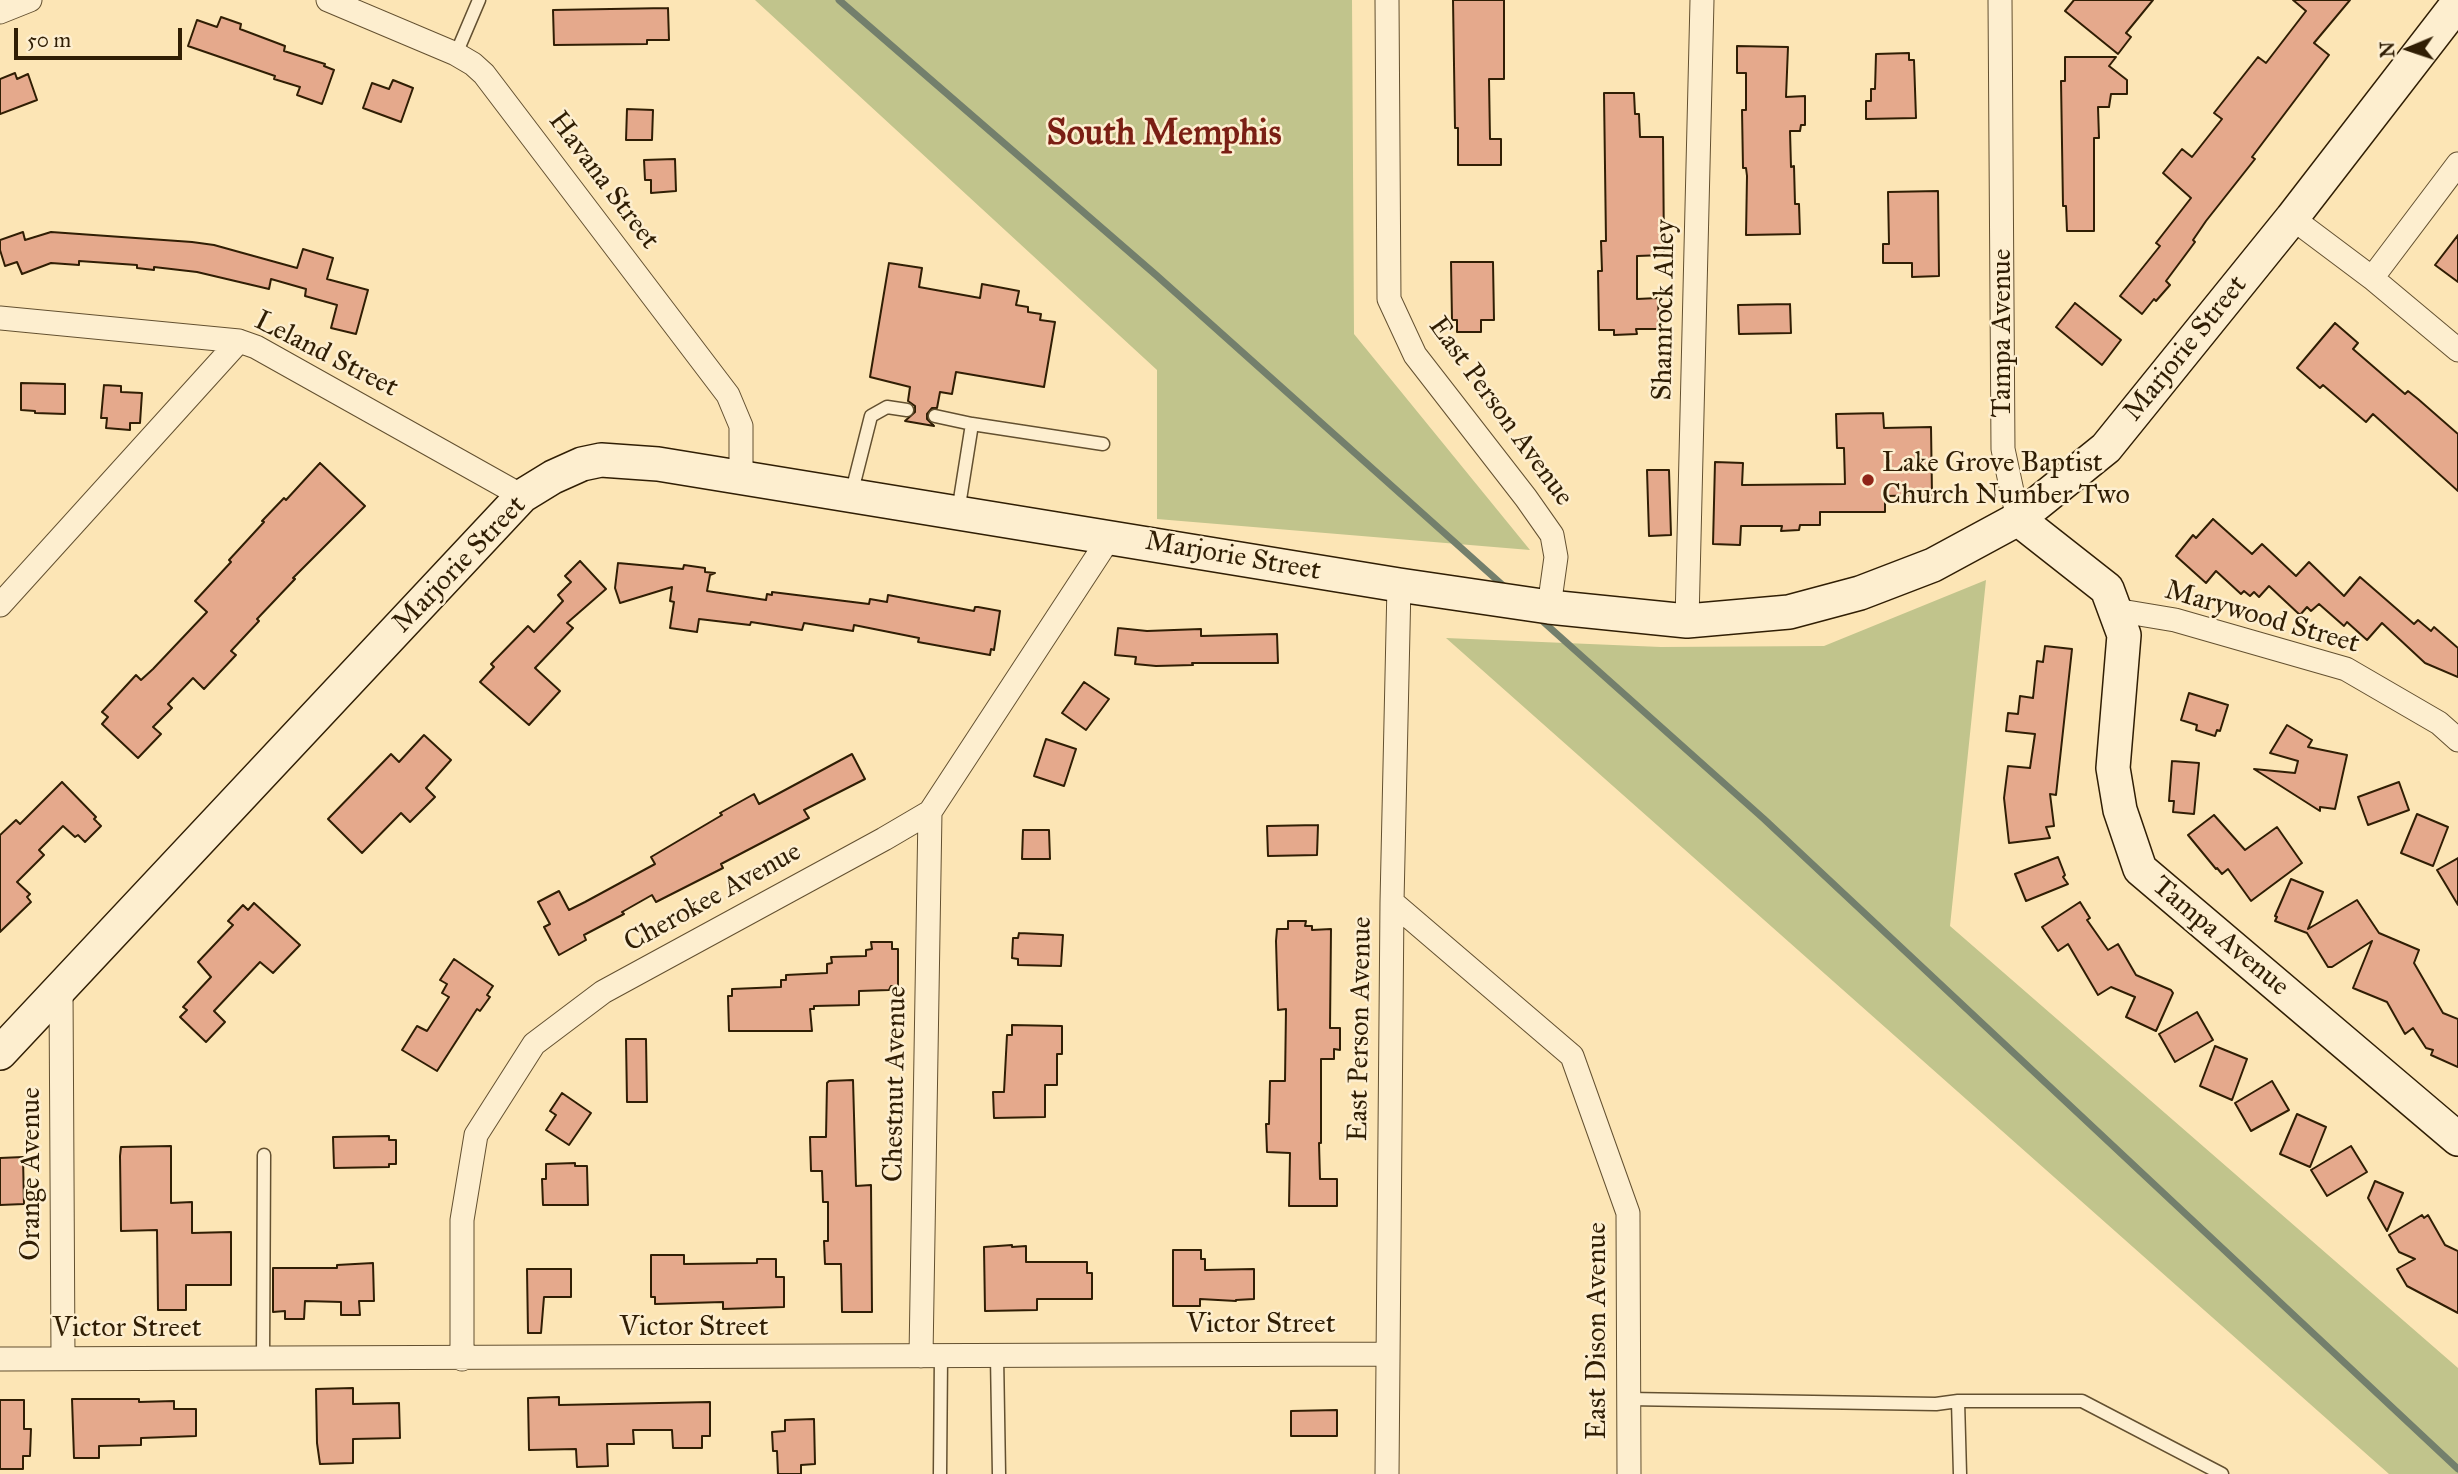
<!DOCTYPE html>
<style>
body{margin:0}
#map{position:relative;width:2458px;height:1474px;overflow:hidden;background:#fce5b5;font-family:"IM FELL Great Primer",serif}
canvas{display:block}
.north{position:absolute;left:2374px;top:14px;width:70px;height:70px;-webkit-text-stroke:5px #fdeecf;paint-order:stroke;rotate:268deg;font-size:19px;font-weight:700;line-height:28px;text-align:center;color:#301e04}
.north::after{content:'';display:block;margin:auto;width:24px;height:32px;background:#301e04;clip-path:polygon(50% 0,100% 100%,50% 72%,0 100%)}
.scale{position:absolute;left:14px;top:28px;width:168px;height:32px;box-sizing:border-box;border:4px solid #301e04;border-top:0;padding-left:9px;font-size:21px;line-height:24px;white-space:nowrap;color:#301e04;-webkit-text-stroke:5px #fdeecf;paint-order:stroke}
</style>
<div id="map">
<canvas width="2458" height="1474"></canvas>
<div class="north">N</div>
<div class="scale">50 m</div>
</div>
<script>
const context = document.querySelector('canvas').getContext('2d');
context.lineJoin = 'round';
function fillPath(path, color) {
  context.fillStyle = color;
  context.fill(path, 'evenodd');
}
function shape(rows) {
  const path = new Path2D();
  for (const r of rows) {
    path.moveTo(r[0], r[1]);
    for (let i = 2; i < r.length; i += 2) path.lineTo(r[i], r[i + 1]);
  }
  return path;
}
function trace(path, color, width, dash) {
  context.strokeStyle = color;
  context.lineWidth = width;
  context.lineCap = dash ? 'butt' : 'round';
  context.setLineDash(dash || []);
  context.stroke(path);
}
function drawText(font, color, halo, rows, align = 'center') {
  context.font = font + ' "IM FELL Great Primer",serif';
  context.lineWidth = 5;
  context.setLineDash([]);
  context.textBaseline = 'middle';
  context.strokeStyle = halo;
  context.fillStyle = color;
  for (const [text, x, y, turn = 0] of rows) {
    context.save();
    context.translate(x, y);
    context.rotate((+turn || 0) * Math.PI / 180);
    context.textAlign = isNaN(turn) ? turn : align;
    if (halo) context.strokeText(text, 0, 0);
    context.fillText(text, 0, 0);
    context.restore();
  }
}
const green = shape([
 [755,0,1352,0,1354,334,1530,550,1157,519,1157,370],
 [1986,580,1950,926,2458,1368,2458,1474,2389,1474,1446,638,1661,647,1824,646]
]);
const stream = shape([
 [839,0,1156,275,1507,589],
 [1539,618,1764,819,2458,1469]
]);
const building = shape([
 [1453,0,1504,0,1504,79,1489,79,1490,139,1501,139,1501,165,1458,165,1458,128,1455,128,1453,0],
 [2074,0,2153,0,2126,33,2131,37,2118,54,2065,11,2074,0],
 [2293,0,2350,0,2314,43,2329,55,2252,157,2255,159,2206,221,2193,240,2195,242,2166,281,2170,285,2156,301,2154,299,2142,314,2120,296,2160,246,2156,243,2191,198,2163,173,2182,149,2192,157,2222,119,2214,113,2258,57,2266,63,2306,11,2293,0],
 [668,8,669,40,647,40,647,44,554,45,553,10,668,8],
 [221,17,241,24,240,29,285,46,284,51,325,64,324,66,334,70,322,104,297,95,300,87,274,79,275,76,188,46,197,20,217,27,221,17],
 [1737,46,1788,47,1786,97,1805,96,1805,125,1801,125,1800,131,1790,131,1791,167,1794,166,1795,204,1799,204,1800,234,1746,235,1747,176,1746,168,1743,168,1742,110,1746,110,1746,73,1737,73,1737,46],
 [1909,53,1909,60,1914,60,1916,118,1866,119,1866,101,1871,101,1871,89,1875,89,1876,54,1909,53],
 [2065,57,2116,57,2109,66,2127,80,2127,94,2111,94,2109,107,2098,107,2099,138,2094,138,2094,231,2067,231,2066,206,2063,206,2061,81,2065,81,2065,57],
 [15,73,17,79,28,74,37,100,0,114,0,79,15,73],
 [393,80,413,88,401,122,363,108,372,83,389,89,393,80],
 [1604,93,1634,93,1635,114,1639,114,1640,137,1663,137,1664,255,1637,256,1637,299,1658,298,1659,329,1636,329,1637,334,1614,335,1614,330,1599,330,1598,271,1602,271,1601,241,1606,241,1604,93],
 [627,109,653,110,652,140,626,140,627,109],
 [675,159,676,191,651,193,651,180,645,180,644,160,675,159],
 [1938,191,1939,276,1912,277,1912,263,1883,263,1883,244,1889,244,1888,192,1938,191],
 [23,232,25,240,51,232,192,242,214,245,297,268,303,249,333,258,327,279,368,290,356,334,331,328,337,305,305,296,306,289,271,279,269,289,197,272,154,267,154,270,137,268,137,265,79,261,79,265,51,263,22,274,17,262,5,266,0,250,0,240,23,232],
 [2458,235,2458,282,2435,265,2458,235],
 [1451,262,1493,262,1494,320,1481,320,1481,332,1457,332,1457,320,1452,320,1451,262],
 [889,263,922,268,919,287,980,298,982,284,1019,291,1016,305,1028,307,1028,312,1041,314,1040,320,1055,322,1044,387,956,372,952,394,940,392,937,408,932,408,927,414,927,419,934,426,905,421,915,412,915,406,908,401,910,387,870,377,889,263],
 [2075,303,2121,340,2102,365,2056,327,2075,303],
 [1790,304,1791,333,1739,334,1738,305,1790,304],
 [2335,323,2358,343,2353,349,2405,394,2408,391,2418,399,2458,434,2458,491,2373,414,2366,422,2323,385,2320,388,2297,368,2335,323],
 [21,383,65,384,65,414,35,413,35,411,21,410,21,383],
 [104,385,121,386,121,392,142,393,140,423,130,423,130,430,106,428,107,418,101,418,104,385],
 [1883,413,1884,428,1931,427,1932,495,1885,496,1885,512,1820,512,1820,525,1800,525,1799,530,1781,531,1782,526,1741,526,1740,545,1713,544,1715,462,1743,463,1742,485,1845,484,1844,448,1837,448,1836,414,1883,413],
 [320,463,365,506,293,578,295,579,257,619,259,621,231,651,236,655,204,689,193,678,168,704,172,708,153,727,161,734,138,758,102,724,108,717,102,712,136,675,141,680,153,669,207,612,195,601,231,562,229,560,264,522,262,521,284,498,286,500,320,463],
 [1647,470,1669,470,1671,535,1649,536,1647,470],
 [2213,519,2252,554,2262,544,2296,576,2309,562,2344,596,2360,577,2414,624,2418,620,2431,631,2434,627,2458,648,2458,677,2425,663,2382,623,2367,640,2347,622,2344,626,2319,604,2311,611,2307,607,2300,615,2269,586,2259,597,2254,592,2250,596,2244,591,2241,594,2216,571,2206,583,2176,556,2193,535,2196,538,2213,519],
 [580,561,606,589,567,623,573,628,535,668,560,691,529,725,480,682,494,667,491,664,528,626,534,632,563,601,558,595,571,582,565,576,580,561],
 [618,563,683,569,684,565,705,568,705,572,715,573,710,575,707,591,766,600,767,594,772,595,772,592,869,604,870,599,887,602,888,595,974,611,975,607,978,607,1000,611,994,650,991,649,990,655,918,642,919,638,854,625,853,631,804,623,802,630,751,622,750,625,699,619,697,632,670,628,674,602,670,601,672,587,620,603,615,588,618,563],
 [1118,628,1147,631,1201,629,1201,636,1277,634,1278,663,1192,663,1193,665,1156,666,1135,664,1136,657,1115,655,1118,628],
 [2045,646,2072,649,2056,795,2050,794,2054,826,2046,827,2050,838,2009,843,2004,798,2008,766,2030,768,2035,734,2006,731,2008,713,2018,714,2020,696,2033,698,2037,661,2043,662,2045,646],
 [1084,682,1109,699,1086,730,1062,713,1084,682],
 [2189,693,2228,705,2220,731,2217,730,2215,736,2196,730,2197,725,2181,720,2189,693],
 [2287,725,2312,740,2308,747,2347,755,2335,809,2320,807,2320,811,2254,769,2295,773,2298,761,2270,753,2287,725],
 [424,735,451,760,426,788,435,797,410,822,401,813,362,853,328,819,391,754,399,762,424,735],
 [1046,739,1076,749,1064,786,1034,776,1046,739],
 [852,754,865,779,804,810,809,818,721,864,723,868,656,902,652,895,622,912,624,914,584,935,586,940,559,955,544,927,550,924,538,902,559,891,569,910,585,902,655,864,651,857,722,815,720,813,754,794,759,804,852,754],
 [2172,761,2199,763,2194,814,2173,812,2174,801,2169,801,2172,761],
 [62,782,96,817,94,819,101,826,85,842,78,835,75,837,63,826,39,850,44,855,17,882,30,894,27,897,31,902,0,932,0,835,16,820,20,824,62,782],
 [2399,782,2409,810,2368,825,2358,797,2399,782],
 [2417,814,2448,827,2433,866,2401,853,2417,814],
 [2214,815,2245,850,2277,827,2302,863,2251,901,2228,869,2222,874,2217,868,2216,869,2188,835,2214,815],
 [1318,825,1317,855,1268,856,1267,826,1318,825],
 [1023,830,1049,830,1050,859,1022,859,1023,830],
 [2058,857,2065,875,2063,877,2068,884,2026,901,2015,874,2058,857],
 [2458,858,2458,905,2437,870,2458,858],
 [2291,879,2323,892,2308,929,2357,900,2379,933,2419,950,2414,963,2443,1013,2458,1019,2458,1067,2431,1055,2433,1050,2426,1048,2413,1028,2405,1034,2387,1002,2353,988,2372,941,2332,967,2328,967,2307,933,2275,921,2277,917,2275,916,2291,879],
 [2080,902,2090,918,2087,920,2108,950,2118,944,2136,975,2171,990,2173,993,2156,1031,2126,1017,2135,997,2111,987,2098,995,2068,944,2058,951,2042,927,2080,902],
 [254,903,300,945,273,973,260,962,214,1011,225,1022,206,1042,180,1017,187,1010,183,1007,211,977,198,962,233,925,228,921,243,905,248,910,254,903],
 [1288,921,1306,921,1305,926,1312,926,1312,930,1331,929,1330,1028,1340,1028,1340,1050,1334,1049,1334,1059,1321,1059,1321,1143,1319,1143,1320,1179,1337,1179,1337,1206,1289,1206,1290,1153,1267,1152,1266,1124,1269,1124,1270,1081,1285,1081,1286,1009,1278,1010,1276,941,1277,929,1288,929,1288,921],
 [1019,933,1063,935,1061,966,1018,965,1018,959,1012,958,1013,938,1018,938,1019,933],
 [871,942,892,942,892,949,898,949,898,986,891,986,889,990,859,991,859,1005,814,1006,814,1009,810,1009,812,1031,729,1031,728,996,732,996,732,989,781,987,781,980,786,980,786,975,827,973,827,964,832,963,831,957,866,956,866,950,872,949,871,942],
 [454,959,493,986,487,995,490,997,480,1011,477,1009,437,1071,402,1050,417,1026,427,1031,449,997,442,993,447,984,440,980,454,959],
 [2197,1012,2213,1040,2175,1062,2159,1034,2197,1012],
 [1012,1025,1062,1026,1062,1054,1057,1054,1057,1085,1045,1085,1045,1117,994,1118,993,1092,1004,1092,1007,1035,1012,1035,1012,1025],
 [626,1039,646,1039,647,1102,627,1102,626,1039],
 [2215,1046,2247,1059,2232,1100,2200,1086,2215,1046],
 [853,1080,856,1186,871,1185,872,1312,842,1312,841,1264,825,1264,824,1241,828,1241,828,1202,823,1202,822,1171,811,1171,810,1137,826,1137,827,1083,829,1081,853,1080],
 [2272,1081,2289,1110,2251,1131,2235,1103,2272,1081],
 [562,1093,591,1113,569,1145,546,1130,556,1115,550,1111,562,1093],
 [2297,1114,2326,1127,2310,1167,2280,1154,2297,1114],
 [389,1136,389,1140,396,1140,396,1164,389,1164,389,1167,334,1168,333,1137,389,1136],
 [171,1146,171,1203,192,1202,192,1233,231,1232,231,1285,186,1285,186,1310,158,1310,157,1230,121,1231,120,1156,121,1147,171,1146],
 [2351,1146,2367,1172,2327,1196,2311,1170,2351,1146],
 [23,1157,24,1204,0,1205,0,1158,23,1157],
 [575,1163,575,1166,587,1166,588,1205,543,1205,542,1179,546,1179,546,1164,575,1163],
 [2375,1181,2403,1193,2387,1231,2368,1198,2375,1181],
 [2422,1215,2424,1218,2428,1215,2445,1245,2458,1251,2458,1313,2407,1286,2397,1269,2415,1259,2399,1252,2389,1235,2422,1215],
 [1012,1245,1012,1247,1026,1246,1026,1262,1087,1262,1087,1273,1092,1273,1092,1299,1037,1299,1037,1310,985,1311,984,1247,1012,1245],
 [1173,1250,1201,1250,1201,1259,1205,1259,1205,1270,1254,1269,1254,1299,1236,1300,1236,1301,1200,1299,1200,1306,1173,1306,1173,1250],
 [651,1255,684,1255,684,1264,757,1263,757,1259,776,1259,776,1277,784,1277,784,1307,723,1309,723,1302,655,1304,655,1297,651,1297,651,1255],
 [373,1263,374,1301,359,1301,360,1315,341,1315,341,1302,305,1301,304,1319,285,1319,285,1311,273,1312,273,1268,337,1268,337,1265,373,1263],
 [527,1269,571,1269,571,1297,544,1297,541,1333,528,1333,527,1269],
 [353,1388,353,1404,399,1403,400,1438,353,1439,353,1463,320,1464,317,1443,316,1389,353,1388],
 [559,1397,559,1405,710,1402,710,1436,702,1436,702,1448,673,1448,672,1430,633,1430,634,1444,607,1444,608,1466,577,1467,576,1449,529,1450,528,1398,559,1397],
 [72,1399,139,1399,139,1402,174,1401,174,1409,196,1409,196,1436,141,1438,141,1445,99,1446,99,1458,74,1458,72,1399],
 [0,1400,24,1400,24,1429,31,1429,30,1456,23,1456,23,1469,0,1469,0,1400],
 [1337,1410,1337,1436,1291,1436,1291,1411,1337,1410],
 [814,1419,815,1464,801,1465,801,1474,778,1474,777,1451,773,1451,772,1432,785,1431,785,1420,814,1419]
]);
const lane = shape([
 [456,54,479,0],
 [935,416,972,424],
 [851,495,871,416,887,407,907,410],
 [958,512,972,424,1103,444],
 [997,1356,999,1474],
 [263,1358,264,1155],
 [1628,1399,1936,1404,1958,1401,1960,1474],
 [1958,1401,2082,1401,2222,1474],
 [940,1474,941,1356]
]);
const street = shape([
 [328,0,456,54,473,64,484,74,728,395,741,426,741,478],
 [1387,0,1389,299,1415,355,1526,498,1552,535,1556,557,1549,607],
 [2000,0,2003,449,2018,519],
 [0,12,30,0],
 [2292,218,2372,278,2458,350],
 [2372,278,2458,164],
 [0,318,239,341,256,347,522,496],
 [0,605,239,341],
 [2115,610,2175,620,2346,669,2439,723,2458,740],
 [1687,621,1702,0],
 [1392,902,1572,1056,1628,1213,1629,1474],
 [61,990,63,1358],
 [921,1356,930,812],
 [0,1359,1388,1354],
 [462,1359,462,1220,476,1135,534,1044,603,992,884,839,930,812,1110,537],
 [1387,1474,1392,902,1399,585]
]);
const secondary = shape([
 [2018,519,2107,589,2124,635,2113,768,2120,810,2140,869,2458,1139],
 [0,1053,522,496,553,477,582,464,601,460,658,464,1399,585,1549,607,1687,621,1789,612,1860,593,1933,565,2018,519,2106,448,2292,218,2458,3]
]);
const markers = [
 [1868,480,7,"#8f2418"]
];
const streetNames = [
 ["Havana Street",603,181,53],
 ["Shamrock Alley",1665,310,-89],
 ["Tampa Avenue",2003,333,-90],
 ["Marjorie Street",2186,349,-51],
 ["Leland Street",326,355,27],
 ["East Person Avenue",1500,412,54],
 ["Marjorie Street",1233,557,10],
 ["Marjorie Street",460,565,-46],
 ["Marywood Street",2262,618,16],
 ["Cherokee Avenue",713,898,-29],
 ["Tampa Avenue",2220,937,40],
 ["East Person Avenue",1361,1029,-89],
 ["Chestnut Avenue",896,1084,-89],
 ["Orange Avenue",32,1174,-90],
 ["Victor Street",1261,1325],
 ["Victor Street",694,1328],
 ["Victor Street",127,1329],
 ["East Dison Avenue",1598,1331,-90]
];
const poiNames = [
 ["Lake Grove Baptist",1882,464],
 ["Church Number Two",1882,496]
];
const districtNames = [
 ["South Memphis",1164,135]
];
fillPath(green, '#c1c48c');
trace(stream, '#737f6c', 7);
fillPath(building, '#e5a98c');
trace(building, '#301e04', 2);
trace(lane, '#635030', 15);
trace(street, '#635030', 25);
trace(secondary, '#301e04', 36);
trace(lane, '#fdeecf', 12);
trace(street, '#fdeecf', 23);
trace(secondary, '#fdeecf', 33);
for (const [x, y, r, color] of markers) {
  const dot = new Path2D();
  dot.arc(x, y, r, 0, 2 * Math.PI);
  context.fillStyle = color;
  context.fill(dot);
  trace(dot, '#fdeecf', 2.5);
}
drawText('28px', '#301e04', '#fdeecf', streetNames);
drawText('28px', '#301e04', '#fdeecf', poiNames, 'left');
drawText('bold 35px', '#7a1f14', '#fdeecf', districtNames);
</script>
